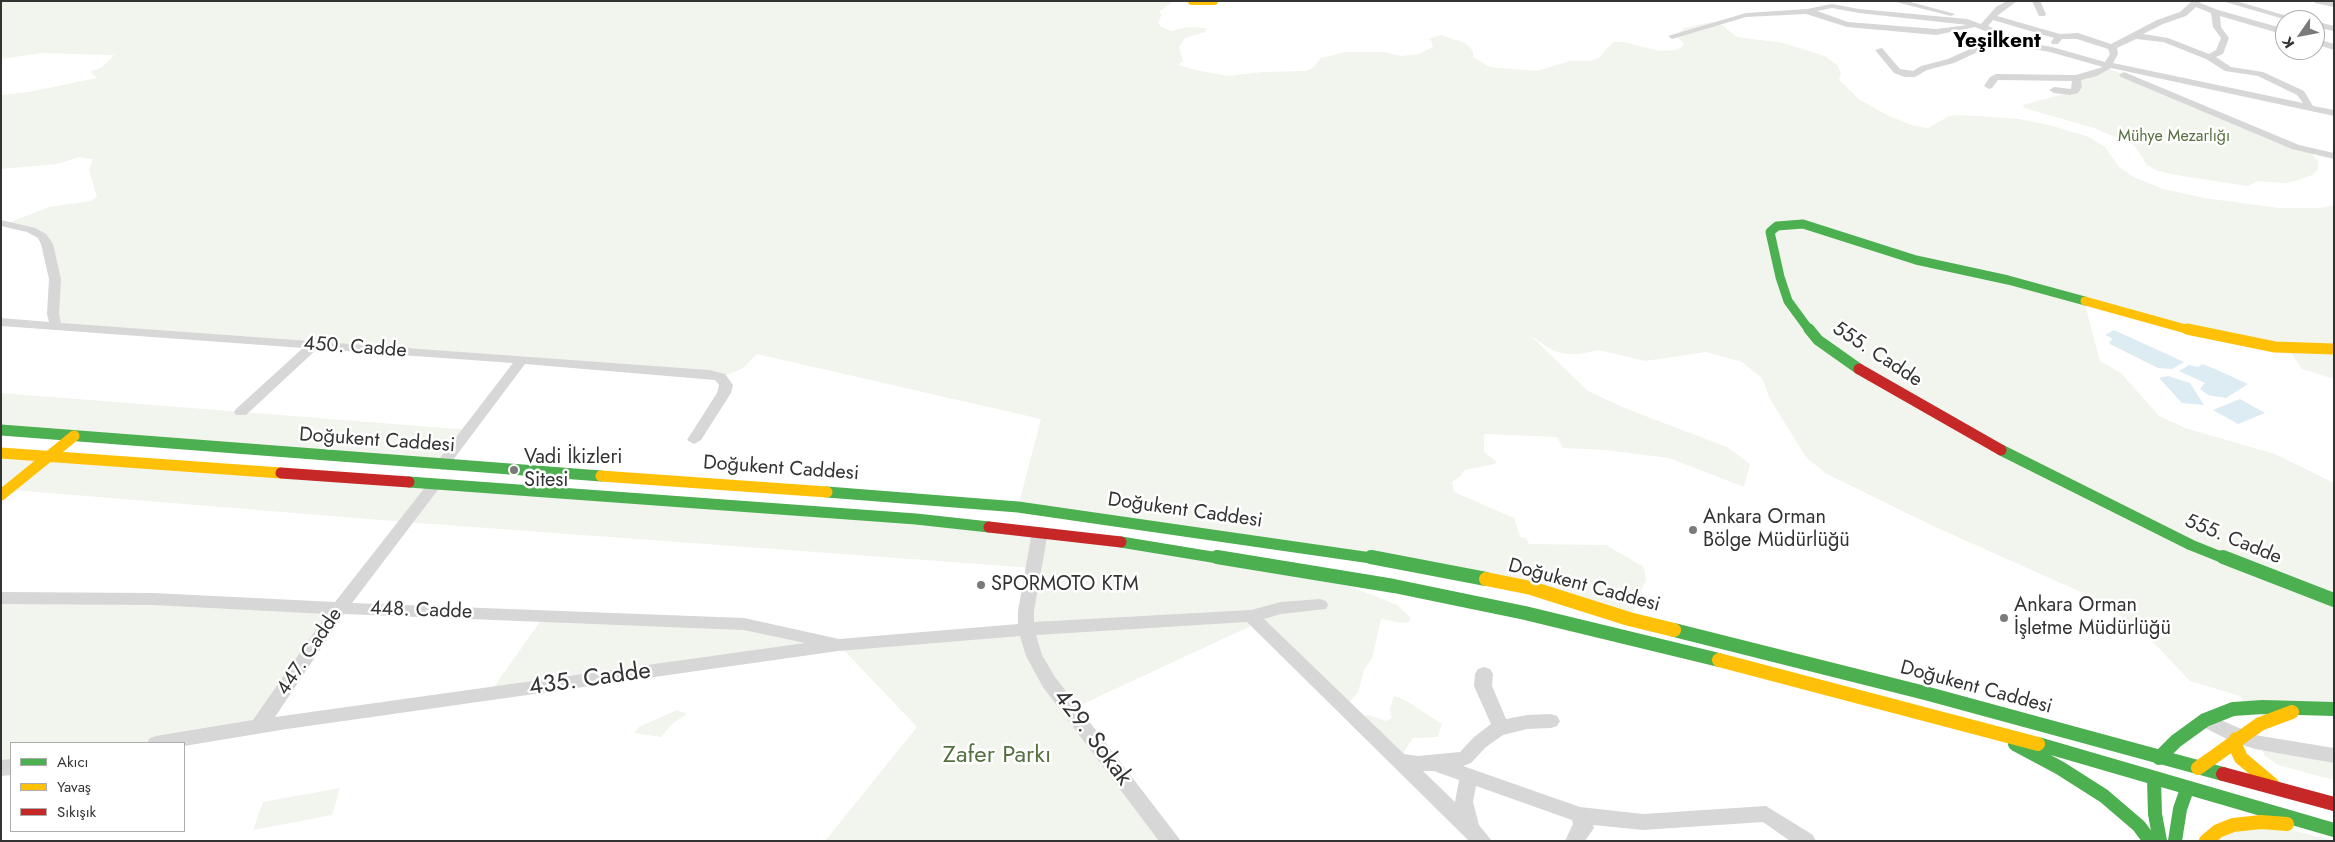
<!DOCTYPE html>
<meta charset="utf-8">
<style>
body{margin:0}
#map{position:relative;width:2335px;height:842px;overflow:hidden;background:#fff;font-family:Jost,sans-serif}
canvas{display:block}
.frame{position:absolute;inset:0;border:2px solid #333;pointer-events:none}
.legend{position:absolute;left:10px;top:742px;width:175px;height:90px;box-sizing:border-box;background:#fff;border:1px solid #adadad;margin:0;padding:6px 9px;list-style:none;font-size:15px;color:#333}
.legend li{display:flex;align-items:center;gap:10px;height:25px}
.legend b{width:25px;border:1px solid #adadad}
.north{position:absolute;left:2275px;top:10px;width:50px;height:50px;box-sizing:border-box;background:#fff;border:1px solid #adadad;border-radius:50%;rotate:237deg;font-size:14px;font-weight:700;line-height:20px;text-align:center;color:#333}
.north::after{content:'';display:block;margin:auto;width:18px;height:22px;background:#7a7a7a;clip-path:polygon(50% 0,100% 100%,50% 72%,0 100%)}
</style>
<div id="map">
<canvas width="2335" height="842"></canvas>
<div class="frame"></div>
<ul class="legend">
<li><b style="height:6px;background:#4caf50"></b>Akıcı</li>
<li><b style="height:6px;background:#ffc107"></b>Yavaş</li>
<li><b style="height:6px;background:#c62828"></b>Sıkışık</li>
</ul>
<div class="north">K</div>
</div>
<script>
const context = document.querySelector('canvas').getContext('2d');
context.lineJoin = 'round';
function fillPath(path, color) {
  context.fillStyle = color;
  context.fill(path, 'evenodd');
}
function shape(rows) {
  const path = new Path2D();
  for (const r of rows) {
    path.moveTo(r[0], r[1]);
    for (let i = 2; i < r.length; i += 2) path.lineTo(r[i], r[i + 1]);
  }
  return path;
}
function trace(path, color, width, dash) {
  context.strokeStyle = color;
  context.lineWidth = width;
  context.lineCap = dash ? 'butt' : 'round';
  context.setLineDash(dash || []);
  context.stroke(path);
}
function drawText(font, color, halo, rows, align = 'center') {
  context.font = font + ' Jost,sans-serif';
  context.lineWidth = 5;
  context.setLineDash([]);
  context.textBaseline = 'middle';
  context.strokeStyle = halo;
  context.fillStyle = color;
  for (const [text, x, y, turn = 0] of rows) {
    context.save();
    context.translate(x, y);
    context.rotate((+turn || 0) * Math.PI / 180);
    context.textAlign = isNaN(turn) ? turn : align;
    if (halo) context.strokeText(text, 0, 0);
    context.fillText(text, 0, 0);
    context.restore();
  }
}
const green = shape([
 [1,1,1174,1,1159,12,1162,14,1158,23,1161,27,1171,31,1187,27,1206,28,1205,32,1185,38,1179,47,1183,61,1178,65,1200,71,1229,76,1263,72,1306,71,1314,67,1321,58,1346,52,1384,52,1401,56,1419,54,1433,47,1431,40,1428,39,1441,35,1465,43,1473,51,1473,57,1490,67,1537,71,1570,61,1590,61,1599,58,1613,42,1623,42,1660,51,1675,50,1682,47,1684,43,1676,36,1684,28,1712,22,1723,26,1737,37,1783,43,1825,56,1837,65,1841,73,1839,80,1860,100,1887,115,1914,126,1928,128,1949,116,1962,115,2019,119,2053,126,2089,137,2105,147,2119,167,2136,178,2163,189,2204,198,2279,208,2320,208,2334,205,2334,379,2302,369,2288,348,2084,301,2100,361,2121,373,2159,416,2185,428,2275,454,2334,483,2334,709,2247,707,2240,696,2190,681,2153,642,2101,601,1933,526,1825,473,1806,457,1770,399,1762,378,1742,362,1706,352,1645,361,1599,350,1579,354,1565,354,1554,351,1531,336,1588,391,1627,409,1727,447,1750,464,1744,487,1669,458,1606,450,1563,448,1557,437,1484,434,1484,452,1496,461,1495,464,1464,470,1461,476,1452,482,1454,492,1514,518,1520,537,1526,538,1529,544,1606,545,1644,567,1646,580,1629,619,1531,588,1018,507,1041,419,757,354,742,369,720,377,56,326,55,279,42,236,6,224,49,207,90,201,97,197,89,170,93,159,79,157,57,164,1,169,1,95,29,92,97,78,90,72,102,67,114,55,41,53,1,59],
 [2107,68,2153,86,2311,152,2318,162,2318,169,2312,175,2299,180,2285,183,2258,181,2248,186,2176,175,2158,171,2147,165,2134,145,2125,141,2094,128,2024,108,2023,105,2075,91,2076,82],
 [1,393,470,430,442,465,1,430],
 [1,453,1040,532,1349,586,1397,605,1410,617,1409,622,1403,623,1381,619,1372,659,1364,670,1358,692,1345,708,1257,623,1070,710,1171,841,825,841,917,727,839,645,489,694,544,616,744,624,839,645,1026,629,1034,568,405,522,1,489],
 [1,598,340,607,259,726,156,743,11,743,11,767,1,768],
 [1394,696,1405,700,1442,724,1438,737,1413,738,1399,760,1358,717,1368,715,1386,721,1392,718,1390,709],
 [677,710,687,714,673,723,661,737,634,733,639,727],
 [2262,749,2334,763,2334,780,2278,765,2265,756],
 [340,788,332,815,253,830,263,802],
 [2261,822,2334,841,2206,841]
]);
const water = shape([
 [2114,330,2184,362,2172,369,2158,368,2110,344,2109,342,2113,339,2105,335],
 [2202,364,2215,369,2248,384,2226,398,2208,395,2200,389,2205,383,2179,371,2189,365,2198,367],
 [2168,376,2190,383,2204,405,2182,403,2159,378],
 [2240,399,2265,413,2238,424,2213,410]
]);
const street = shape([
 [1892,1,1907,1,1955,14,1951,16,1892,1],
 [2007,1,2017,1,1997,16,2060,34,2078,33,2111,44,2157,20,2180,12,2192,1,2201,1,2200,3,2218,10,2285,29,2285,35,2220,16,2221,27,2229,38,2223,54,2216,57,2231,67,2263,72,2304,91,2313,106,2334,110,2334,116,2111,68,2097,76,2081,80,2082,87,2078,93,2070,95,2054,93,2049,90,2054,87,2071,89,2072,81,1998,80,1992,88,1989,89,1984,86,1990,77,1996,74,2076,75,2103,67,2050,52,1997,43,1954,63,1927,70,1915,77,1905,77,1894,73,1875,50,1882,48,1900,69,1913,71,1921,66,1948,59,1992,39,1992,34,1975,27,1936,35,1847,27,1806,14,1746,17,1672,39,1668,36,1746,13,1807,9,1832,4,1859,9,1967,19,1981,24,1996,7,2007,1],
 [2196,7,2211,13,2213,27,2221,38,2216,50,2209,54,2168,38,2143,34,2163,24,2186,16,2196,7],
 [1832,8,1859,13,1968,25,1936,29,1848,22,1817,11,1832,8],
 [1993,20,2054,38,2051,42,2052,44,2058,44,2062,39,2077,39,2108,49,2110,54,2105,62,2052,47,2000,38,1999,31,1988,26,1993,20],
 [2136,39,2163,42,2176,47,2206,59,2225,71,2258,76,2297,95,2303,103,2113,63,2118,54,2117,48,2136,39],
 [2032,1,2040,1,2046,14,2045,16,2039,16,2032,1],
 [2222,1,2236,1,2301,20,2287,20,2222,1],
 [2314,1,2334,2,2334,7,2315,3,2314,1],
 [2315,21,2334,26,2334,31,2315,27,2315,21],
 [2315,38,2334,44,2334,50,2315,44,2315,38],
 [2124,72,2299,145,2334,153,2334,159,2292,149,2121,77,2119,75,2124,72],
 [1,220,35,228,46,234,53,244,61,279,59,314,61,323,709,370,725,374,733,385,731,393,701,440,694,444,687,440,717,393,719,385,715,380,525,364,447,468,442,470,435,465,437,462,513,363,317,349,246,415,236,415,234,412,236,409,303,348,1,326,1,318,49,322,47,314,49,279,41,244,38,238,27,232,1,226,1,220],
 [435,479,440,481,442,484,440,487,352,603,744,618,839,639,1018,624,1018,611,1032,532,1035,528,1040,527,1045,528,1048,532,1034,611,1034,622,1251,610,1281,602,1320,599,1326,601,1328,605,1326,609,1281,614,1264,619,1404,754,1418,756,1460,752,1474,737,1491,724,1474,686,1475,674,1478,669,1484,667,1490,669,1493,674,1492,686,1506,719,1527,715,1551,714,1557,716,1560,721,1557,726,1551,728,1527,729,1503,735,1486,747,1471,763,1463,766,1580,807,1643,814,1766,806,1813,835,1816,841,1790,841,1763,822,1643,830,1593,825,1594,828,1585,841,1565,841,1573,824,1572,820,1476,786,1473,802,1479,825,1492,841,1469,841,1247,622,1036,635,1042,655,1055,677,1181,841,1159,841,1043,687,1026,656,1020,636,838,651,287,729,184,746,184,743,147,743,150,738,156,736,253,720,327,614,153,605,1,604,1,592,153,593,335,602,430,481,435,479],
 [344,614,744,630,805,643,275,717,344,614],
 [1423,771,1434,771,1459,780,1455,802,1423,771],
 [2205,713,2255,735,2334,748,2334,763,2255,749,2233,742,2199,725,2196,720,2199,715,2205,713],
 [11,759,11,775,1,776,1,760,11,759]
]);
const fastFar2 = shape([
 [1810,331,1788,301,1780,277,1770,232,1777,226,1803,224,1916,260,2008,280,2085,301]
]);
const fastFar1 = shape([
 [1809,329,1818,340,1859,369],
 [1,430,601,476],
 [2001,450,2191,545,2226,559],
 [409,482,916,519,989,527],
 [827,492,1018,507,1378,559],
 [1121,542,1224,559]
]);
const fast = shape([
 [1217,557,1394,586,1525,613,1719,660],
 [1371,557,1486,579],
 [2223,557,2334,600],
 [1674,630,1925,693,2223,774],
 [2015,744,2060,768,2104,796,2139,826,2150,841],
 [2038,744,2334,830],
 [2159,758,2176,741,2205,720,2233,709,2263,707,2334,709],
 [2154,779,2155,814,2160,841],
 [2175,841,2180,809,2187,789]
]);
const slowFar3 = shape([
 [1192,1,1214,1]
]);
const slowFar2 = shape([
 [2085,301,2193,331]
]);
const slowFar1 = shape([
 [2187,329,2275,347,2334,349],
 [1,453,281,473],
 [601,476,827,492],
 [1,495,74,436]
]);
const slow = shape([
 [1486,579,1531,588,1629,619,1674,630],
 [1719,660,2038,744],
 [2236,739,2236,747,2241,758,2272,784],
 [2198,768,2260,724,2292,712],
 [2206,841,2218,831,2233,825,2261,822,2287,824]
]);
const jamFar1 = shape([
 [1859,369,2001,450],
 [281,473,409,482],
 [989,527,1121,542]
]);
const jam = shape([
 [2223,774,2334,804]
]);
const markers = [
 [514,470,5,"#7a7a7a"],
 [1693,530,5,"#7a7a7a"],
 [981,585,5,"#7a7a7a"],
 [2004,618,5,"#7a7a7a"]
];
const farParknames = [
 ["Mühye Mezarlığı",2174,137]
];
const streetNames = [
 ["450. Cadde",355,348,4],
 ["555. Cadde",1877,355,33],
 ["Doğukent Caddesi",377,441,4],
 ["Doğukent Caddesi",781,469,4],
 ["Doğukent Caddesi",1185,511,8],
 ["555. Cadde",2233,540,22],
 ["Doğukent Caddesi",1584,586,15],
 ["448. Cadde",421,611,2],
 ["447. Cadde",310,652,-56],
 ["Doğukent Caddesi",1976,688,15]
];
const poiNames = [
 ["Vadi İkizleri",524,458],
 ["Sitesi",524,481],
 ["Ankara Orman",1703,518],
 ["Bölge Müdürlüğü",1703,541],
 ["SPORMOTO KTM",991,585],
 ["Ankara Orman",2014,606],
 ["İşletme Müdürlüğü",2014,629]
];
const farDistrictnames = [
 ["Yeşilkent",1997,42]
];
const nearStreetnames = [
 ["435. Cadde",590,680,-8],
 ["429. Sokak",1092,738,53]
];
const nearParknames = [
 ["Zafer Parkı",997,756]
];
fillPath(green, '#f1f5ed');
fillPath(water, '#ddebf3');
fillPath(street, '#d7d7d7');
trace(fastFar2, '#4caf50', 9);
trace(fastFar1, '#4caf50', 11);
trace(fast, '#4caf50', 14);
trace(slowFar3, '#ffc107', 8);
trace(slowFar2, '#ffc107', 9);
trace(slowFar1, '#ffc107', 11);
trace(slow, '#ffc107', 14);
trace(jamFar1, '#c62828', 11);
trace(jam, '#c62828', 14);
for (const [x, y, r, color] of markers) {
  const dot = new Path2D();
  dot.arc(x, y, r, 0, 2 * Math.PI);
  context.fillStyle = color;
  context.fill(dot);
  trace(dot, '#fff', 2);
}
drawText('16px', '#56703f', '#fff', farParknames);
drawText('20px', '#333', '#fff', streetNames);
drawText('20px', '#333', '#fff', poiNames, 'left');
drawText('bold 21px', '#000', '#fff', farDistrictnames);
drawText('24px', '#333', '#fff', nearStreetnames);
drawText('24px', '#56703f', '#fff', nearParknames);
</script>
